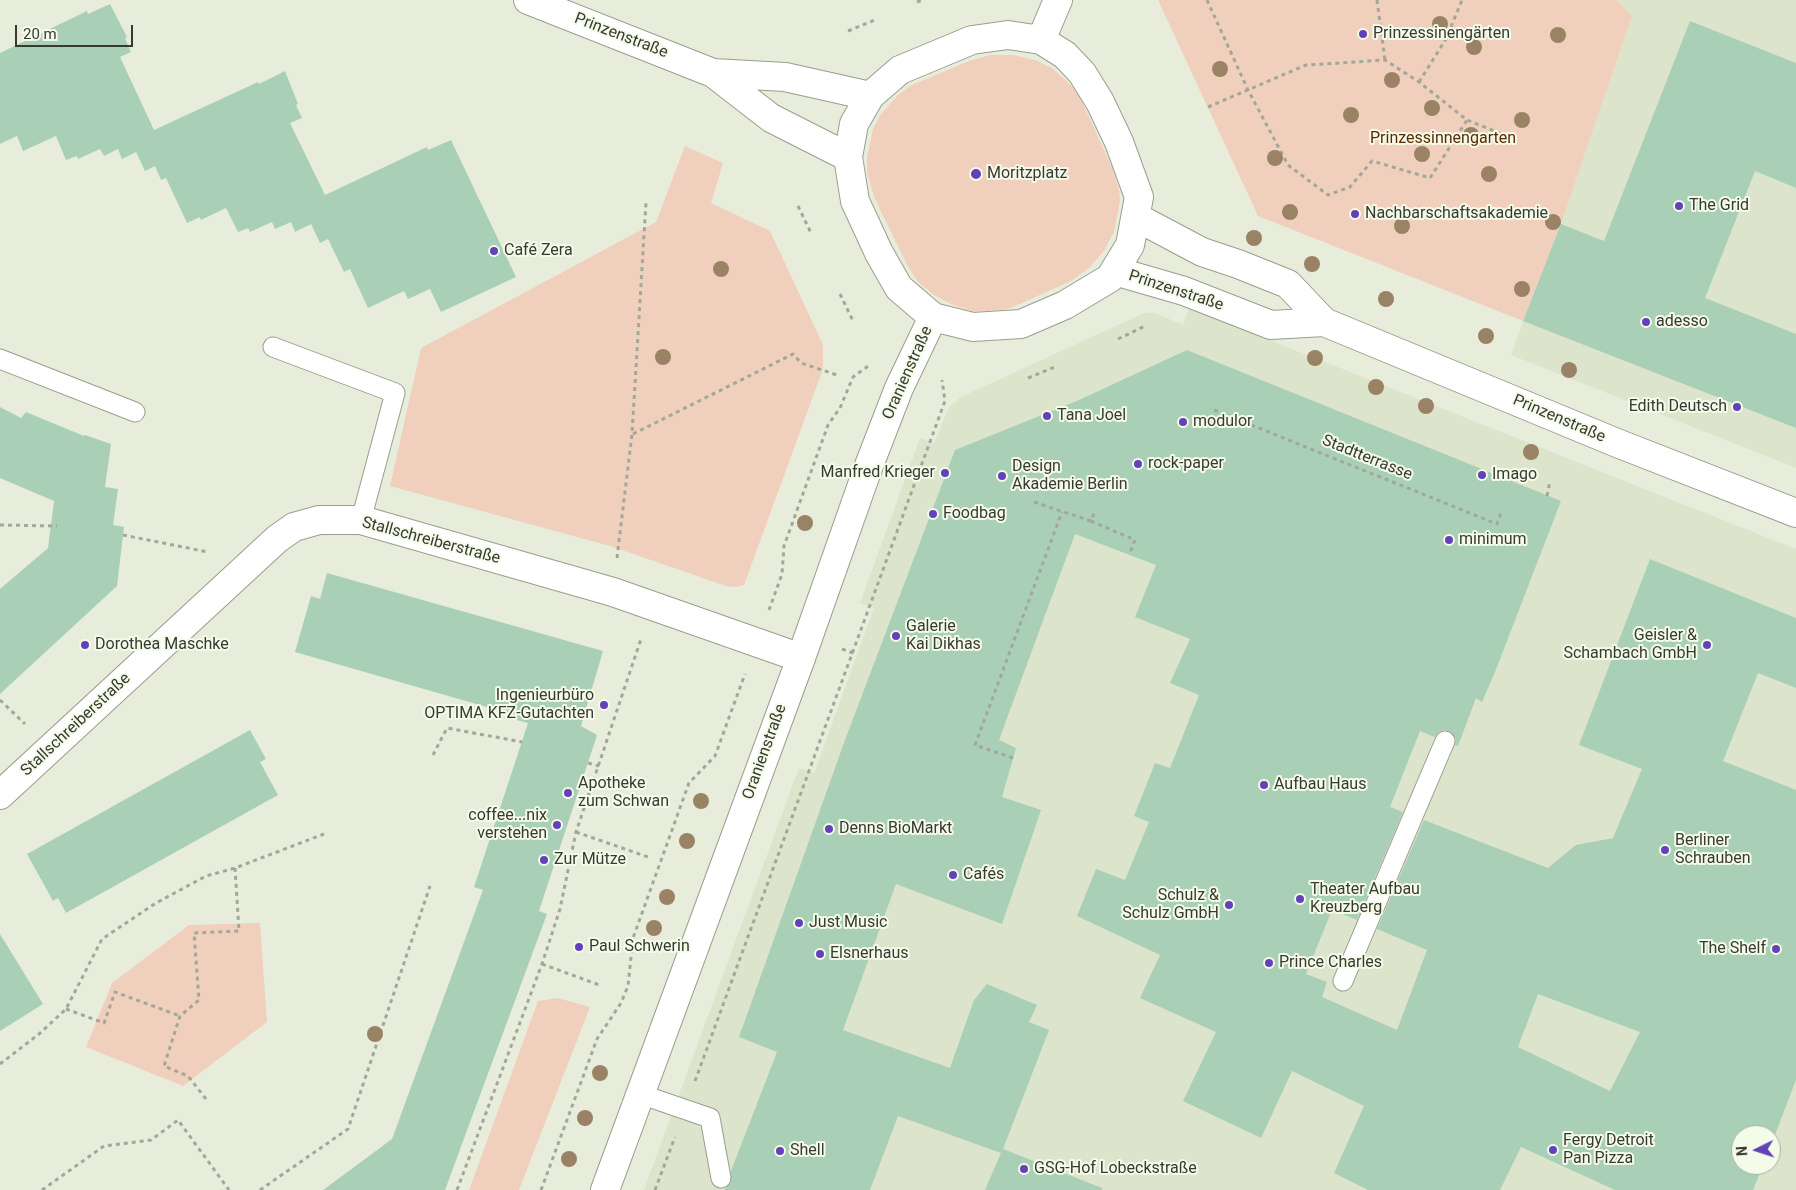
<!DOCTYPE html>
<meta charset="utf-8">
<style>
body{margin:0}
#map{position:relative;width:1796px;height:1190px;overflow:hidden;background:#e8eddb;font-family:Roboto,sans-serif}
canvas{display:block}
.north{position:absolute;left:1731px;top:1125px;width:50px;height:50px;box-sizing:border-box;background:#f5fbe9;border:1px solid #a9ada0;border-radius:50%;rotate:266deg;font-size:14px;font-weight:700;line-height:20px;text-align:center;color:#373933}
.north::after{content:'';display:block;margin:auto;width:18px;height:22px;background:#6341b9;clip-path:polygon(50% 0,100% 100%,50% 72%,0 100%)}
.scale{position:absolute;left:15px;top:25px;width:118px;height:22px;box-sizing:border-box;border:2px solid #373933;border-top:0;padding-left:6px;font-size:15px;line-height:18px;white-space:nowrap;color:#373933;-webkit-text-stroke:4px #f5fbe9;paint-order:stroke}
</style>
<div id="map">
<canvas width="1796" height="1190"></canvas>
<div class="north">N</div>
<div class="scale">20 m</div>
</div>
<script>
const context = document.querySelector('canvas').getContext('2d');
context.lineJoin = 'round';
function fillPath(path, color) {
  context.fillStyle = color;
  context.fill(path, 'evenodd');
}
function shape(rows) {
  const path = new Path2D();
  for (const r of rows) {
    path.moveTo(r[0], r[1]);
    for (let i = 2; i < r.length; i += 2) path.lineTo(r[i], r[i + 1]);
  }
  return path;
}
function trace(path, color, width, dash) {
  context.strokeStyle = color;
  context.lineWidth = width;
  context.lineCap = dash ? 'butt' : 'round';
  context.setLineDash(dash || []);
  context.stroke(path);
}
function drawText(font, color, halo, rows, align = 'center') {
  context.font = font + ' Roboto,sans-serif';
  context.lineWidth = 4;
  context.setLineDash([]);
  context.textBaseline = 'middle';
  context.strokeStyle = halo;
  context.fillStyle = color;
  for (const [text, x, y, turn = 0] of rows) {
    context.save();
    context.translate(x, y);
    context.rotate((+turn || 0) * Math.PI / 180);
    context.textAlign = isNaN(turn) ? turn : align;
    if (halo) context.strokeText(text, 0, 0);
    context.fillText(text, 0, 0);
    context.restore();
  }
}
const built = shape([
 [1617,0,1796,0,1796,468,1511,355,1523,321,1561,224,1632,16],
 [1189,308,1796,549,1796,1190,644,1190,799,768,814,773,874,608,860,603,920,438,934,443,949,407,961,397,1144,313,1155,313,1183,325],
 [1741,1135,1771,1135,1771,1165,1741,1165]
]);
const green = shape([
 [1158,0,1617,0,1632,16,1561,224,1523,321,1258,216],
 [990,55,1013,55,1035,60,1052,68,1071,85,1077,92,1085,108,1113,170,1119,190,1120,201,1114,232,1104,251,1089,268,1071,281,1013,307,1003,310,982,311,972,311,951,304,934,295,918,282,907,265,874,197,867,172,867,157,873,129,881,114,898,95,912,85,969,61],
 [685,146,723,163,711,203,770,231,823,345,823,369,744,585,736,587,726,586,610,546,390,486,421,348,656,222],
 [260,923,267,1022,183,1086,86,1047,112,983,189,925],
 [558,998,590,1007,519,1190,469,1190,538,1001]
]);
const building = shape([
 [110,4,127,37,125,38,131,52,120,57,154,130,258,82,259,84,285,71,298,104,296,105,302,118,290,123,325,195,427,147,428,150,451,140,516,277,441,312,430,289,408,299,404,291,368,308,350,269,344,272,328,239,320,243,311,224,295,232,291,222,275,229,272,222,250,232,248,228,238,232,226,208,201,220,200,217,187,223,166,178,161,180,155,166,145,171,136,152,122,159,118,149,104,156,100,149,78,159,77,156,66,160,56,136,23,151,17,136,0,144,0,53,87,11,88,14],
 [1690,21,1796,63,1796,188,1755,171,1705,298,1796,334,1796,428,1523,321,1561,224,1604,241],
 [1187,350,1561,501,1495,672,1482,702,1476,698,1458,746,1455,745,1456,739,1454,735,1449,731,1443,730,1439,732,1435,737,1420,731,1390,807,1403,812,1357,920,1332,910,1306,974,1327,982,1322,997,1397,1030,1427,950,1377,929,1424,820,1548,868,1576,845,1613,838,1642,769,1579,745,1650,559,1796,618,1796,688,1758,673,1723,761,1796,790,1796,1080,1771,1145,1771,1135,1741,1135,1741,1165,1763,1165,1753,1190,1615,1190,1521,1147,1500,1190,1368,1190,1334,1173,1364,1106,1292,1071,1261,1138,1183,1101,1216,1032,1140,998,1160,955,1077,916,1096,869,1125,880,1149,822,1134,816,1155,763,1170,768,1199,695,1170,683,1190,639,1135,617,1156,565,1075,534,999,740,1016,748,1002,797,1041,810,1002,924,896,884,843,1030,950,1068,974,1000,987,984,1037,1005,1029,1022,1049,1030,1003,1149,1102,1188,1102,1190,985,1190,1001,1153,898,1116,870,1190,724,1190,731,1182,731,1171,777,1052,739,1037,845,740,955,450,1079,400],
 [1538,994,1640,1032,1610,1091,1518,1047],
 [0,407,21,418,26,412,84,436,85,435,111,444,105,487,118,489,113,525,124,527,117,586,0,694,0,589,48,548,54,501,0,478],
 [327,573,603,651,581,726,597,735,539,911,547,914,445,1190,323,1190,392,1139,483,890,474,887,528,723,509,718,511,714,295,652,311,596,320,599],
 [250,730,266,759,260,762,278,795,66,913,58,898,53,901,27,854],
 [0,934,43,1004,0,1031]
]);
const path = shape([
 [1207,0,1248,90,1288,165,1328,195,1350,187,1372,161,1430,178,1467,120],
 [1377,0,1385,60],
 [917,2,922,0],
 [848,31,875,20],
 [1419,82,1446,39,1462,0],
 [1208,107,1306,65,1385,60,1419,82,1467,120,1509,137],
 [798,206,811,233],
 [840,294,853,321],
 [1118,339,1145,326],
 [1028,378,1055,367],
 [1214,410,1497,524,1502,510],
 [633,434,793,354,801,363,837,375],
 [1547,496,1550,481],
 [1034,502,1091,521,1095,511],
 [1091,521,1135,540,1129,555],
 [0,525,57,526],
 [123,535,208,552],
 [617,558,632,434,646,202],
 [769,610,782,574,784,546,828,425,840,408,853,377,871,364],
 [842,649,853,653],
 [0,700,25,724],
 [433,755,447,728,522,742],
 [1013,758,975,745,1062,512],
 [588,763,599,766],
 [576,832,648,857],
 [542,964,602,986],
 [66,1009,104,1023,115,992,180,1016],
 [0,1064,39,1034,66,1009,102,939,156,903,206,876,235,868,324,834],
 [695,1081,945,401,942,380],
 [206,1099,188,1076,164,1066,180,1016,199,1000,194,933,239,931,235,868],
 [42,1190,104,1146,151,1140,178,1120,229,1190],
 [260,1190,348,1129,430,886],
 [457,1190,542,964,560,909,576,832,641,639],
 [541,1190,597,1039,621,1003,628,986,633,938,689,783,715,756,745,674],
 [655,1190,675,1137]
]);
const service = shape([
 [273,347,395,393,361,520],
 [0,359,135,412],
 [1343,981,1445,741],
 [640,1094,710,1118,721,1178]
]);
const minor = shape([
 [0,795,277,539,294,527,319,520,361,520,613,592,801,658]
]);
const tertiary = shape([
 [1041,40,1058,0]
]);
const secondary = shape([
 [528,0,713,73,771,118,848,157],
 [1008,35,1041,40,1065,55,1082,73,1100,102,1119,142,1139,197,1130,245,1110,278,1065,305,1021,324,973,327,933,317,899,288,879,253,855,201,848,157,854,124,870,96,900,70,972,40,1008,35],
 [713,73,785,77,870,96],
 [1136,217,1202,252,1238,264,1288,284,1324,322,1617,443,1796,513],
 [1115,271,1184,291,1271,325,1324,322],
 [605,1190,801,658,868,468,899,388,933,317]
]);
const trees = [
 [1440,24],
 [1558,35],
 [1474,47],
 [1220,69],
 [1392,80],
 [1432,108],
 [1351,115],
 [1522,120],
 [1471,135],
 [1422,154],
 [1275,158],
 [1489,174],
 [1290,212],
 [1553,222],
 [1402,226],
 [1254,238],
 [1312,264],
 [721,269],
 [1522,289],
 [1386,299],
 [1486,336],
 [663,357],
 [1315,358],
 [1569,370],
 [1376,387],
 [1426,406],
 [1531,452],
 [805,523],
 [701,801],
 [687,841],
 [667,897],
 [654,928],
 [375,1034],
 [600,1073],
 [585,1118],
 [569,1159]
];
const markers = [
 [1363,34,5,"#6341b9"],
 [976,174,6,"#6341b9"],
 [1679,206,5,"#6341b9"],
 [1355,214,5,"#6341b9"],
 [494,251,5,"#6341b9"],
 [1646,322,5,"#6341b9"],
 [1737,407,5,"#6341b9"],
 [1047,416,5,"#6341b9"],
 [1183,422,5,"#6341b9"],
 [1138,464,5,"#6341b9"],
 [945,473,5,"#6341b9"],
 [1482,475,5,"#6341b9"],
 [1002,476,5,"#6341b9"],
 [933,514,5,"#6341b9"],
 [1449,540,5,"#6341b9"],
 [896,636,5,"#6341b9"],
 [85,645,5,"#6341b9"],
 [1707,645,5,"#6341b9"],
 [604,705,5,"#6341b9"],
 [1264,785,5,"#6341b9"],
 [568,793,5,"#6341b9"],
 [557,825,5,"#6341b9"],
 [829,829,5,"#6341b9"],
 [1665,850,5,"#6341b9"],
 [544,860,5,"#6341b9"],
 [953,875,5,"#6341b9"],
 [1300,899,5,"#6341b9"],
 [1229,905,5,"#6341b9"],
 [799,923,5,"#6341b9"],
 [579,947,5,"#6341b9"],
 [1776,949,5,"#6341b9"],
 [820,954,5,"#6341b9"],
 [1269,963,5,"#6341b9"],
 [1553,1150,5,"#6341b9"],
 [780,1151,5,"#6341b9"],
 [1024,1169,5,"#6341b9"]
];
const poiNames = [
 ["Prinzessinengärten",1373,34],
 ["Moritzplatz",987,174],
 ["The Grid",1689,206],
 ["Nachbarschaftsakademie",1365,214],
 ["Café Zera",504,251],
 ["adesso",1656,322],
 ["Edith Deutsch",1727,407,"right"],
 ["Tana Joel",1057,416],
 ["modulor",1193,422],
 ["rock-paper",1148,464],
 ["Design",1012,467],
 ["Akademie Berlin",1012,485],
 ["Manfred Krieger",935,473,"right"],
 ["Imago",1492,475],
 ["Foodbag",943,514],
 ["minimum",1459,540],
 ["Galerie",906,627],
 ["Kai Dikhas",906,645],
 ["Geisler &",1697,636,"right"],
 ["Schambach GmbH",1697,654,"right"],
 ["Dorothea Maschke",95,645],
 ["Ingenieurbüro",594,696,"right"],
 ["OPTIMA KFZ-Gutachten",594,714,"right"],
 ["Apotheke",578,784],
 ["zum Schwan",578,802],
 ["Aufbau Haus",1274,785],
 ["coffee...nix",547,816,"right"],
 ["verstehen",547,834,"right"],
 ["Denns BioMarkt",839,829],
 ["Berliner",1675,841],
 ["Schrauben",1675,859],
 ["Zur Mütze",554,860],
 ["Cafés",963,875],
 ["Theater Aufbau",1310,890],
 ["Kreuzberg",1310,908],
 ["Schulz &",1219,896,"right"],
 ["Schulz GmbH",1219,914,"right"],
 ["Just Music",809,923],
 ["Paul Schwerin",589,947],
 ["The Shelf",1766,949,"right"],
 ["Elsnerhaus",830,954],
 ["Prince Charles",1279,963],
 ["Fergy Detroit",1563,1141],
 ["Pan Pizza",1563,1159],
 ["Shell",790,1151],
 ["GSG-Hof Lobeckstraße",1034,1169]
];
const streetNames = [
 ["Prinzenstraße",621,36,21],
 ["Prinzenstraße",1176,291,18],
 ["Oranienstraße",908,373,-66],
 ["Prinzenstraße",1559,419,23],
 ["Stadtterrasse",1367,458,22],
 ["Stallschreiberstraße",431,541,15],
 ["Stallschreiberstraße",76,725,-43],
 ["Oranienstraße",765,752,-70]
];
const parkNames = [
 ["Prinzessinnengarten",1443,139]
];
fillPath(built, '#dce4cb');
fillPath(green, '#f0d0bc');
fillPath(building, '#a9d0b6');
trace(service, '#999e8e', 21);
trace(minor, '#999e8e', 30);
trace(tertiary, '#999e8e', 30);
trace(secondary, '#999e8e', 30);
trace(path, '#a3a79a', 3, [4, 4]);
trace(service, '#fff', 19);
trace(minor, '#fff', 28);
trace(tertiary, '#fff', 28);
trace(secondary, '#fff', 28);
context.fillStyle = '#9a8264';
for (const [x, y] of trees) {
  context.beginPath();
  context.arc(x, y, 8, 0, 2 * Math.PI);
  context.fill();
}
for (const [x, y, r, color] of markers) {
  const dot = new Path2D();
  dot.arc(x, y, r, 0, 2 * Math.PI);
  context.fillStyle = color;
  context.fill(dot);
  trace(dot, '#f5fbe9', 2);
}
drawText('16px', '#373933', '#f5fbe9', poiNames, 'left');
drawText('16px', '#373933', '#f5fbe9', streetNames);
drawText('16px', '#5a2a02', '#f5fbe9', parkNames);
</script>
